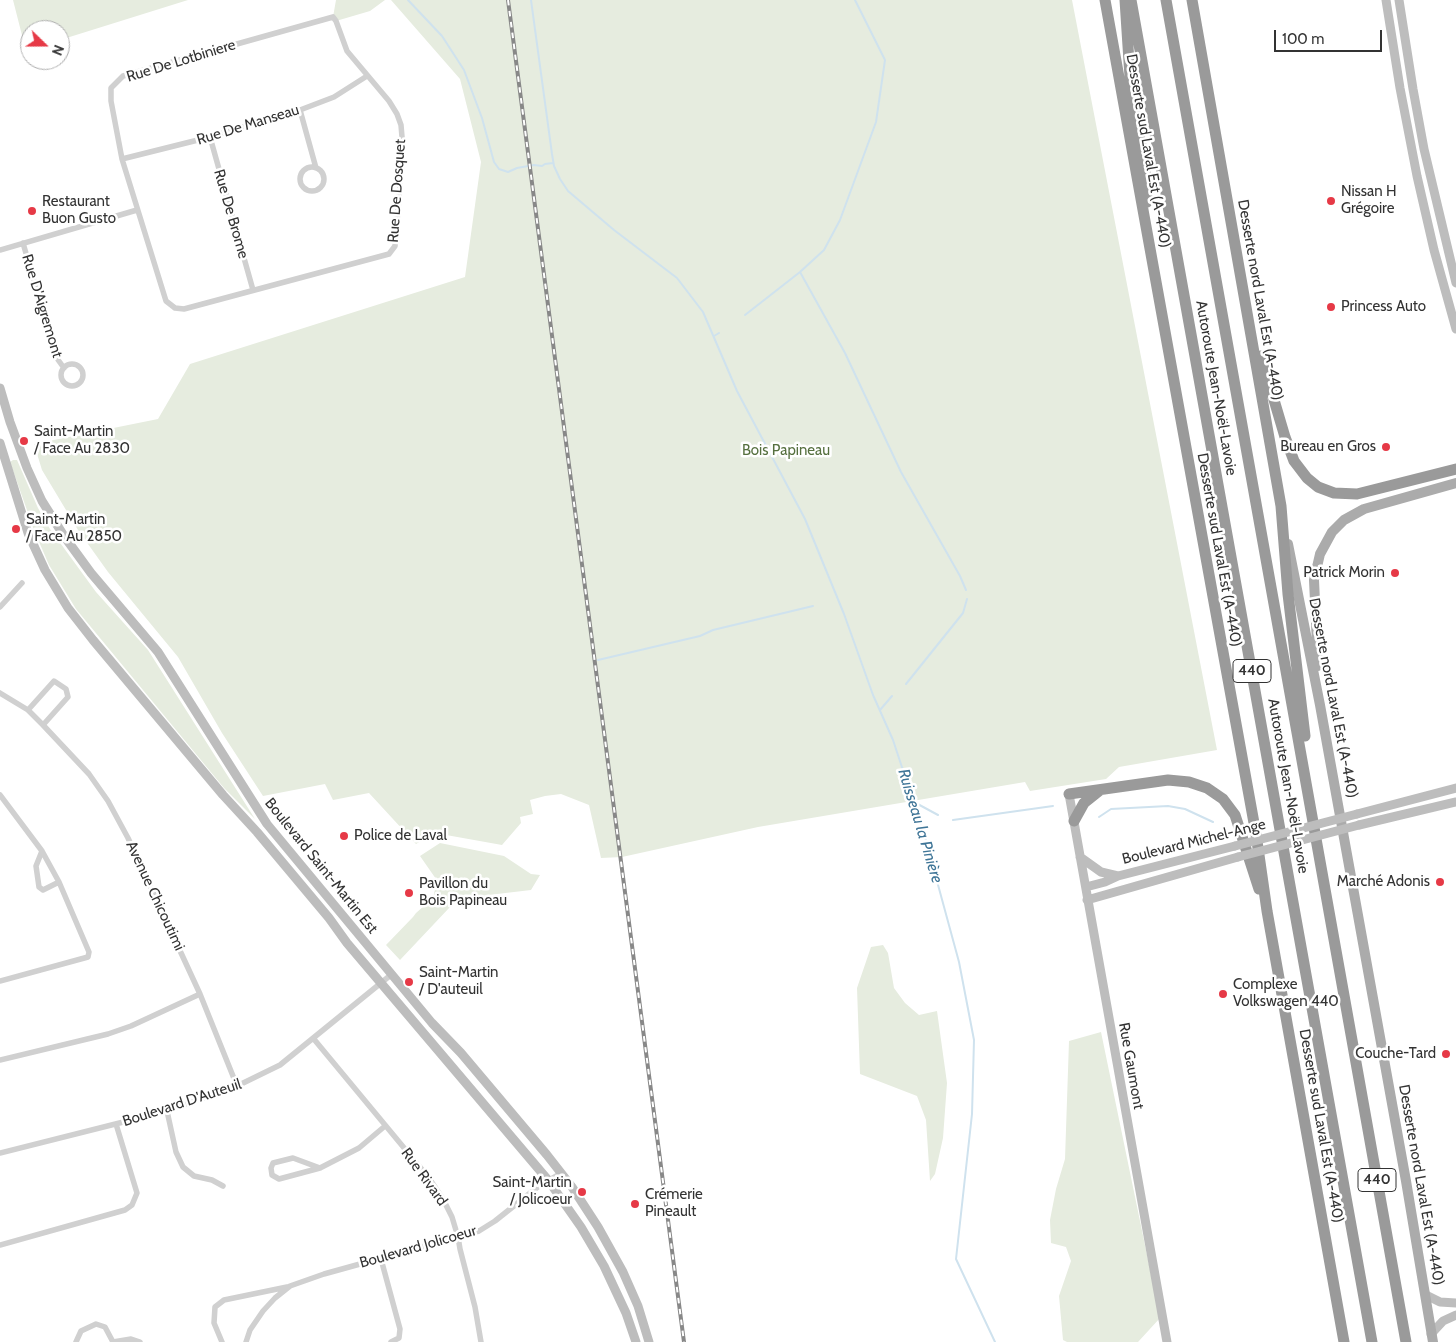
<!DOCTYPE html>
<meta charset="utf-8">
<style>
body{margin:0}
#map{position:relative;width:1456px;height:1342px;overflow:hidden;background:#fff;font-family:Cabin,sans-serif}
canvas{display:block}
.north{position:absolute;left:20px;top:20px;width:50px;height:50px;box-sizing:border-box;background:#fff;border:1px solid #adadad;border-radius:50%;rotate:112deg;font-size:14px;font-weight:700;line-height:20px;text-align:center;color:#333}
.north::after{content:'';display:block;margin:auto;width:18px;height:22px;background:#e63946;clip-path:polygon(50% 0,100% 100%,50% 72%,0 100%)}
.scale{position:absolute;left:1274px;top:30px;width:108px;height:22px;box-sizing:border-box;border:2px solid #333;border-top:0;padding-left:6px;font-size:15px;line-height:18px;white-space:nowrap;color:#333;-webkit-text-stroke:4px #fff;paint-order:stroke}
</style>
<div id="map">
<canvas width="1456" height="1342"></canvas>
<div class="north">N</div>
<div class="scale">100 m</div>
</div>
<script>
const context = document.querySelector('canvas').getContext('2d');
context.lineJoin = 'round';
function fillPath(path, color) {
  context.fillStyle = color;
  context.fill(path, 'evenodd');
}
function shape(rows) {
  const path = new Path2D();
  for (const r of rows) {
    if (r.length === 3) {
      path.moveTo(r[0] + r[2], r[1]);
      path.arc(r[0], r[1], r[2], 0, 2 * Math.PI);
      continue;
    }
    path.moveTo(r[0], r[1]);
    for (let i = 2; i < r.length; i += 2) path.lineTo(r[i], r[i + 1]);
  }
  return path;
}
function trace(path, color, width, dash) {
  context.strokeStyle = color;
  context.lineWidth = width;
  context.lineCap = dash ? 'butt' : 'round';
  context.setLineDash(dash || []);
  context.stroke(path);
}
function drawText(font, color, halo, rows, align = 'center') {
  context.font = font + ' Cabin,sans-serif';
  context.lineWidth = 5;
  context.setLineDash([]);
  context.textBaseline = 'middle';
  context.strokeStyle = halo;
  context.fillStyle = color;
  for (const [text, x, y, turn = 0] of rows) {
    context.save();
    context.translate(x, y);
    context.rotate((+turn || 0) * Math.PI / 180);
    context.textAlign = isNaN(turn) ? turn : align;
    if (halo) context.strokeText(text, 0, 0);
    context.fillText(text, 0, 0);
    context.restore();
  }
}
const green = shape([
 [13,0,188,0,60,40,60,30,30,30,30,50,26,51],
 [336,0,385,0,370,11,336,21,333,17],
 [391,0,1072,0,1217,750,1119,767,1106,779,1030,791,1025,782,758,827,622,857,601,858,589,805,561,794,545,796,530,800,533,814,520,817,521,823,502,845,435,833,416,844,369,793,333,800,325,784,263,796,222,733,178,657,108,572,78,530,42,470,34,444,158,419,190,364,465,277,481,162,460,79],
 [13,460,17,460,38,508,50,529,96,592,148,650,255,819,224,788,76,609,49,565,34,530,10,462],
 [440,843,504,856,531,874,540,875,531,890,463,898,450,907,400,960,386,945,413,917,416,913,433,898,435,889,443,889,420,856],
 [883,945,888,953,894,988,905,1003,919,1015,937,1011,947,1083,943,1138,935,1174,930,1181,926,1120,917,1096,860,1074,857,988,871,947],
 [1101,1032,1160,1318,1138,1342,1067,1342,1063,1340,1059,1296,1071,1261,1066,1247,1051,1243,1050,1220,1056,1189,1065,1159,1069,1041]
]);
const stream = shape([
 [408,0,442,36,464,70,482,118,494,162,499,169,508,172,517,168,534,165,542,166,545,164,553,163],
 [531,0,552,154,554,166,560,179,568,191,614,230,677,278,703,312,737,391,805,519,844,614,873,695,893,740,925,837,959,962,974,1040,972,1114,956,1259,995,1342],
 [800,272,845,353,901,472,960,576,966,590],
 [745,315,800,272,824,250,840,220,876,122,885,60,855,0],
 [714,336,719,333],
 [598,660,700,636,713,630,813,606],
 [906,684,963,613,967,599],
 [880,710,892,696],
 [914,802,938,815],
 [1099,817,1111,809,1168,806,1185,809,1213,822],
 [953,820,1053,806]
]);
const street = shape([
 [333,17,336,21,347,51,389,101,397,114,401,125,403,149,395,246,389,254,184,309,175,308,166,301,122,159,111,101,111,88,123,76,333,17],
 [300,110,316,168],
 [210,137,253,290],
 [122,159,210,137,300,110,334,97,367,76],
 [312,179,12],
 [23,243,56,357,64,368],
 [0,250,137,210],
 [72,375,11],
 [0,607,22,583],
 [0,693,28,710,43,725,89,774,108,801,128,838,200,994,237,1086],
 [28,710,54,681,66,689,68,697,43,725],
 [0,795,42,851,59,882,89,952,88,957,0,981],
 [42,851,36,866,39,887,43,890,59,882],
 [313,1038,429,1178,443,1199,452,1217,458,1237,460,1249,475,1307,481,1342],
 [0,1060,108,1034,131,1026,200,994],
 [167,1111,176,1152,183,1167,194,1176,212,1180,223,1186],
 [0,1153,167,1111,237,1086,280,1065,392,974],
 [320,1168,293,1158,273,1163,271,1168,272,1175,279,1179,320,1168,359,1148,385,1126],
 [0,1245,125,1210,132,1205,137,1193,116,1124],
 [381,1259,400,1329,399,1338,391,1342],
 [76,1342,81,1331,96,1324,105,1327,113,1342],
 [113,1342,131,1339,140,1342],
 [222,1342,214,1323,215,1307,224,1300,287,1287],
 [246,1342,250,1330,263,1311,275,1298,290,1286,324,1274,479,1231,495,1221,539,1186,561,1173]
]);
const secondary = shape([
 [1386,0,1400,88,1417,176,1434,250,1456,329],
 [1399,0,1413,89,1424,149,1456,283],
 [0,388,10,422,27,468,42,501,64,536,91,573,158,652,267,824,432,1023,461,1053,547,1155,572,1187,598,1227,623,1272,638,1306,649,1342],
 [0,443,28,533,45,570,68,608,93,640,223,795,257,832,329,918,347,943,548,1180,581,1227,604,1266,626,1313,636,1342],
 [1069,794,1167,1342],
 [1357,814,1456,788],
 [1359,825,1456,802],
 [1080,857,1101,872,1118,876],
 [1086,887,1105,882,1118,876,1235,846],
 [1087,900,1238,857],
 [1426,1295,1440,1302,1456,1303],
 [1431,1334,1443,1321,1456,1315]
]);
const primary = shape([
 [1288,544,1320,705,1406,1181,1433,1342],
 [1318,666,1314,580,1320,554,1332,532,1344,520,1364,509,1456,483]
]);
const highway = shape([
 [1105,0,1256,834,1267,911,1344,1342],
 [1125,0,1130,77,1147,183,1147,202],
 [1131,0,1372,1342],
 [1166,0,1406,1342],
 [1192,0,1281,506,1288,594,1305,736],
 [1261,356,1285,437,1294,461,1307,478,1318,487,1334,493,1357,494,1456,469],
 [1069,794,1168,780,1189,782,1207,788,1223,799,1235,815,1259,889],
 [1074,821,1084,803,1099,791]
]);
const rail = shape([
 [508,0,684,1342]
]);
const secondaryBridge = shape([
 [1235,846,1357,814],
 [1238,857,1359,825]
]);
const markers = [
 [1331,201,5,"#e63946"],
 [32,211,5,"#e63946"],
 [1331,307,5,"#e63946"],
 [24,441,5,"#e63946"],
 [1386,447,5,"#e63946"],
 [16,529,5,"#e63946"],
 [1395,573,5,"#e63946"],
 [344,836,5,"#e63946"],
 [1440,882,5,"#e63946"],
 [409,893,5,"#e63946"],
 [409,982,5,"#e63946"],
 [1223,994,5,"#e63946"],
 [1446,1054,5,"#e63946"],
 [582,1192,5,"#e63946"],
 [635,1204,5,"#e63946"]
];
const shields = [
 [1252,671,38],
 [1377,1180,38]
];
const shieldNames = [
 ["440",1252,671],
 ["440",1377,1180]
];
const streetNames = [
 ["Rue De Lotbiniere",181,61,-17],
 ["Rue De Manseau",248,125,-17],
 ["Desserte sud Laval Est (A-440)",1148,151,80],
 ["Rue De Dosquet",397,191,-86],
 ["Rue De Brome",231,214,74],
 ["Desserte nord Laval Est (A-440)",1260,300,80],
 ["Rue D'Aigremont",42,306,73],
 ["Autoroute Jean-Noël-Lavoie",1216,388,80],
 ["Desserte sud Laval Est (A-440)",1219,550,80],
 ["Desserte nord Laval Est (A-440)",1333,698,79],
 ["Autoroute Jean-Noël-Lavoie",1288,786,80],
 ["Boulevard Michel-Ange",1194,842,-14],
 ["Boulevard Saint-Martin Est",321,866,51],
 ["Avenue Chicoutimi",155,896,65],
 ["Rue Gaumont",1131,1066,80],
 ["Boulevard D'Auteuil",182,1103,-18],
 ["Desserte sud Laval Est (A-440)",1321,1126,80],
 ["Rue Rivard",424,1177,54],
 ["Desserte nord Laval Est (A-440)",1421,1185,80],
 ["Boulevard Jolicoeur",418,1247,-16]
];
const poiNames = [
 ["Nissan H",1341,192],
 ["Grégoire",1341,209],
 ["Restaurant",42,202],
 ["Buon Gusto",42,219],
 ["Princess Auto",1341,307],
 ["Saint-Martin",34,432],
 ["/ Face Au 2830",34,449],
 ["Bureau en Gros",1376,447,"right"],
 ["Saint-Martin",26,520],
 ["/ Face Au 2850",26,537],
 ["Patrick Morin",1385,573,"right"],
 ["Police de Laval",354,836],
 ["Marché Adonis",1430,882,"right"],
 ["Pavillon du",419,884],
 ["Bois Papineau",419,901],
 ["Saint-Martin",419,973],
 ["/ D'auteuil",419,990],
 ["Complexe",1233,985],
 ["Volkswagen 440",1233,1002],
 ["Couche-Tard",1436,1054,"right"],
 ["Saint-Martin",572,1183,"right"],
 ["/ Jolicoeur",572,1200,"right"],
 ["Crémerie",645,1195],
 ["Pineault",645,1212]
];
const parkNames = [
 ["Bois Papineau",786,451]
];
const waterNames = [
 ["Ruisseau la Pinière",920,826,73]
];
fillPath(green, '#e6ecdf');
trace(stream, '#cfe2ee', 2);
trace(street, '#d0d0d0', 5.5);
trace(secondary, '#bdbdbd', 9);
trace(primary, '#ababab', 10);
trace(highway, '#9a9a9a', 11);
trace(rail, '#888', 4);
trace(rail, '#fff', 2, [5.5]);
trace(secondaryBridge, '#bdbdbd', 9);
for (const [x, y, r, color] of markers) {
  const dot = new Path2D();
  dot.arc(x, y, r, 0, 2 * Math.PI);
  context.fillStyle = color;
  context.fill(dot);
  trace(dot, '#fff', 2);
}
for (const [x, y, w] of shields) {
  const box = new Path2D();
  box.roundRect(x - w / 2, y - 11.5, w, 23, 4);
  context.fillStyle = '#fff';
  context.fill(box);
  trace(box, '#333', 1);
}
drawText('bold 14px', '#333', null, shieldNames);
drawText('15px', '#333', '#fff', streetNames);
drawText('15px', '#333', '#fff', poiNames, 'left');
drawText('15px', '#56703f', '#fff', parkNames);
drawText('italic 16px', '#3f7597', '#fff', waterNames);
</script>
